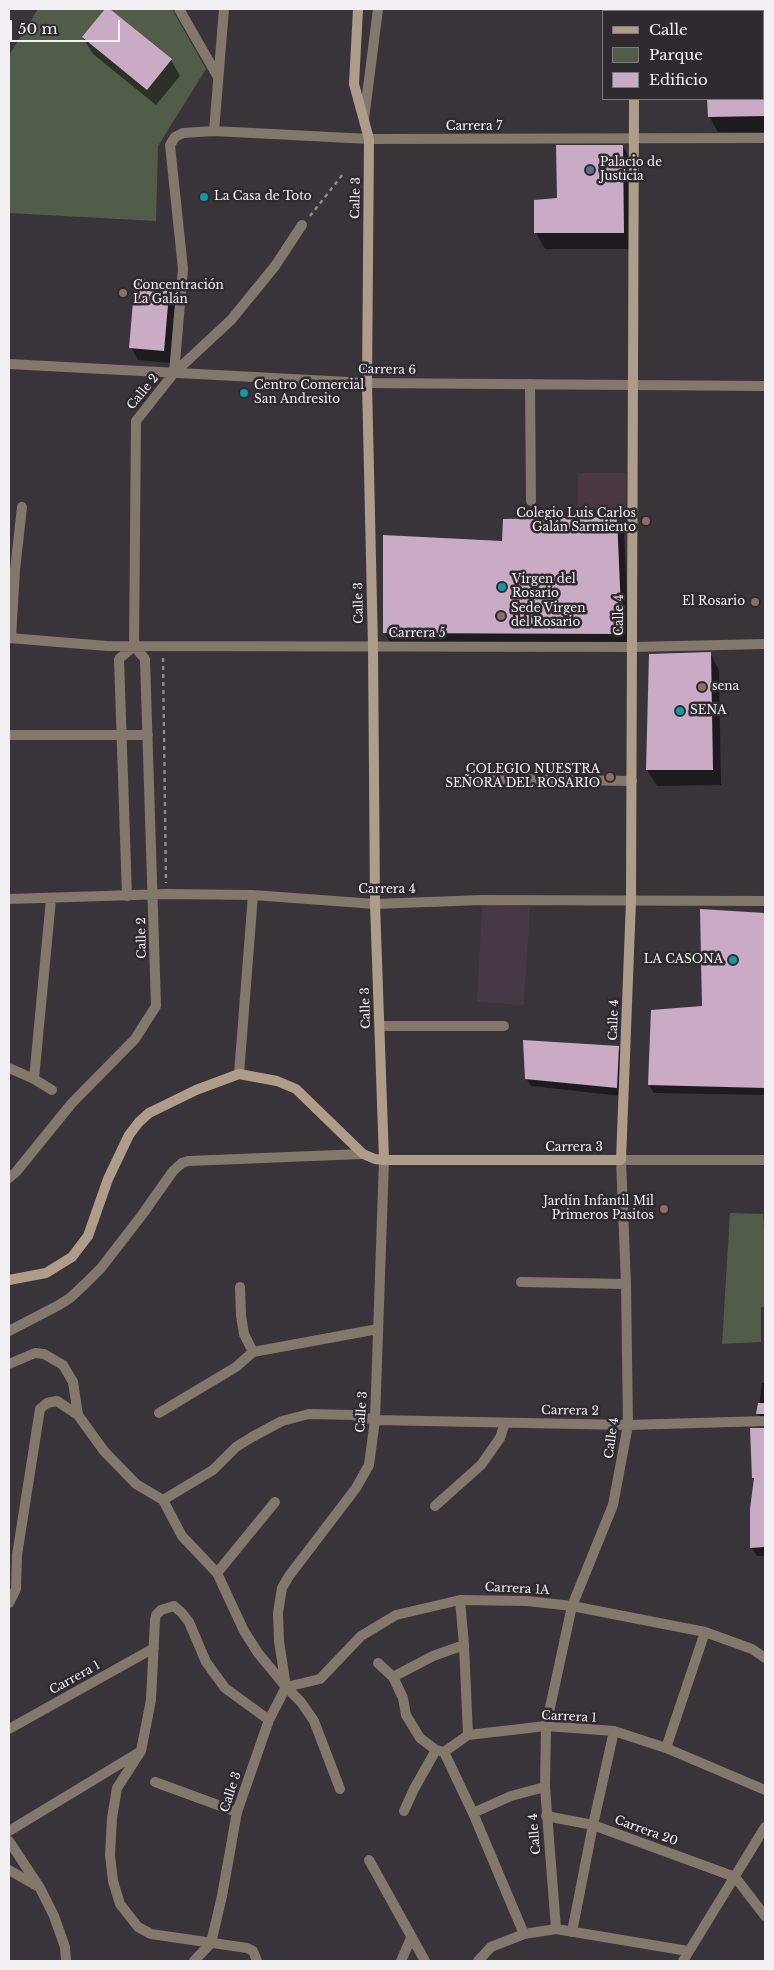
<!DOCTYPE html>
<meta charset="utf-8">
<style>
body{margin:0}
#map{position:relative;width:774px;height:1970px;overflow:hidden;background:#393439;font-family:"Libre Baskerville",serif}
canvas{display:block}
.frame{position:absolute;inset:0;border:10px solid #f3f0f3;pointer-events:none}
.legend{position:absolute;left:602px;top:10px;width:162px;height:90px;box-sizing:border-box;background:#2f2a2f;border:1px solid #7d797d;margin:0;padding:6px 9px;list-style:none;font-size:15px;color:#f3f0f3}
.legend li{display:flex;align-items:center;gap:10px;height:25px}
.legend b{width:25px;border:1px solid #7d797d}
.scale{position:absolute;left:10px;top:20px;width:110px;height:22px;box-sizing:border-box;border:2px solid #f3f0f3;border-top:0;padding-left:6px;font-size:15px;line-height:18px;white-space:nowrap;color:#f3f0f3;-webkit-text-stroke:4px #2f2a2f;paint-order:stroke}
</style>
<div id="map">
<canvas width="774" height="1970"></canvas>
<div class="frame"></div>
<ul class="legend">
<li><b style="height:6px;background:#b09c8a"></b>Calle</li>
<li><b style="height:14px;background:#515d49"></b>Parque</li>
<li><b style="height:14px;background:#caabc5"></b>Edificio</li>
</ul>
<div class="scale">50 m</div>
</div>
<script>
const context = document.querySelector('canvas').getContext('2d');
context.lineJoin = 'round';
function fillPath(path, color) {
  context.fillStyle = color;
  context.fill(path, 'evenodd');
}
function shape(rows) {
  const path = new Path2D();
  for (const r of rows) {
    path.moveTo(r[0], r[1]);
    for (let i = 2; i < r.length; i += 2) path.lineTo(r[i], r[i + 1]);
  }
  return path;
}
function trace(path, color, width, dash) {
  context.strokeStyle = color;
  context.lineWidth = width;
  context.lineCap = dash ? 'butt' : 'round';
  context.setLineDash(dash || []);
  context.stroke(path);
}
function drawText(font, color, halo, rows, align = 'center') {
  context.font = font + ' "Libre Baskerville",serif';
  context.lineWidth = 5;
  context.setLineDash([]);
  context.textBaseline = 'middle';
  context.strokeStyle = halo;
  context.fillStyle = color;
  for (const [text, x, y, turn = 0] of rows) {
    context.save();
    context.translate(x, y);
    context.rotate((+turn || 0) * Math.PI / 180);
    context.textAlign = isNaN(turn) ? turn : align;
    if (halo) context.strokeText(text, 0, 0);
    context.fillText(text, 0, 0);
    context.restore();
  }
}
const commercial = shape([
 [482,905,530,907,524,1005,477,1002]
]);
const medical = shape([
 [578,473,626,473,626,509,578,509]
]);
const green = shape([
 [38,9,172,9,206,69,158,146,156,221,9,213,9,55],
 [730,1213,763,1214,764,1229,765,1229,765,1307,761,1307,761,1342,722,1344]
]);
const shadow = shape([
 [108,9,171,60,180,76,156,105,93,54,83,38],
 [763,58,765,59,765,132,718,132,709,116,709,99,763,99],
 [623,146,632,163,633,249,545,249,536,233,558,199],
 [169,283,176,295,170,363,138,360,131,347],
 [617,518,624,531,629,646,392,645,384,632,503,542],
 [710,653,719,670,721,785,657,786,647,770],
 [701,911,765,914,765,1095,654,1093,649,1085,652,1011,704,1008],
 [618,1047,622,1055,621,1096,531,1086,526,1078],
 [762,1383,765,1383,765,1423,763,1423,758,1414],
 [752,1429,765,1429,765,1556,757,1556,752,1548,755,1482,753,1478]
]);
const building = shape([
 [105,9,110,9,172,59,147,90,82,37],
 [707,99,765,99,765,116,708,117],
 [556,145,623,145,624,233,534,233,534,200,557,198],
 [135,279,170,282,164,351,129,348],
 [617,517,622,634,383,633,383,535,502,541,503,519],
 [711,652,713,770,646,770,649,654],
 [700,909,765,913,765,1088,648,1085,651,1010,702,1006],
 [523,1040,619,1046,617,1088,525,1079],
 [758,1403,765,1403,765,1414,756,1414],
 [750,1428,765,1428,765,1547,750,1548,750,1509,754,1478,752,1478]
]);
const path = shape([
 [310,216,343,174],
 [163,658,166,883]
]);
const street = shape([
 [179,9,218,77],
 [364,119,378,9],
 [214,131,224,9],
 [9,364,367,383,765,386],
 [174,373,183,269,170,145,175,137,183,133,214,131,369,139,765,138],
 [530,384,531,501],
 [9,638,107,646,633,647,765,644],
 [11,638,15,570,22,507],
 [9,735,148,735],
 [469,778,632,781],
 [127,896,119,659,134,646],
 [9,899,166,894,253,895,375,904,482,900,765,901],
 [380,1026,504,1026],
 [9,1068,34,1079,52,1090],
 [239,1074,253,895],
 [34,1079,51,899],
 [9,1178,16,1172,72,1103,135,1039,156,1006,145,659,134,646,136,421,174,373,231,320,275,266,302,225],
 [521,1282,626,1284],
 [240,1287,241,1316,244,1334,253,1352],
 [9,1331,59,1305,70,1298,85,1284,101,1268,142,1215,173,1171,182,1163,188,1161,363,1154],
 [9,1364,35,1353,44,1354,63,1365,73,1382,78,1415],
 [159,1413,236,1367,253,1352,378,1329],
 [163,1500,213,1470,236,1447,252,1437,282,1421,309,1414,353,1415,375,1420,628,1425,765,1421],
 [435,1506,481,1465,500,1438,505,1423],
 [217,1573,275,1502],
 [460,1600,464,1645,468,1735],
 [9,1603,16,1589,17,1555,40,1409,47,1403,57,1401,78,1415,104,1451,136,1484,163,1500,182,1536,217,1573,244,1631,258,1653,286,1687,301,1702,314,1721,340,1789],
 [378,1663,393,1677,403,1698,406,1715,420,1738,436,1750],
 [393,1677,433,1656,464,1645],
 [286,1687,320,1679,361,1636,396,1615,460,1600,527,1601,572,1606,705,1632,752,1649,765,1658],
 [9,1729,154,1648],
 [666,1748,705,1632],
 [444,1752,473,1813,524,1934],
 [155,1782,237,1812],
 [404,1811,414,1789,436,1750,444,1752,468,1735,546,1726,614,1731,666,1748,765,1790],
 [473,1813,511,1796,545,1787],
 [546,1816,593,1825,735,1877,765,1916],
 [9,1831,138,1753],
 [9,1841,40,1888,54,1916,65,1947,66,1961],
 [369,1860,425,1961],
 [9,1870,37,1886],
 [556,1929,545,1787,546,1726,572,1606,613,1505,628,1425,626,1284,621,1160,765,1160],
 [572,1932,593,1825,614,1731],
 [194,1961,211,1943,222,1896,237,1812,269,1720,286,1687,279,1641,278,1613,282,1588,289,1576,356,1488,369,1465,375,1420,384,1160],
 [257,1961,253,1951,247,1948,151,1934,138,1927,120,1904,113,1881,110,1855,112,1818,117,1788,141,1751,151,1700,155,1620,156,1615,161,1610,174,1606,182,1613,189,1622,206,1662,225,1688,269,1720],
 [401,1961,411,1938],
 [478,1961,491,1947,524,1934,556,1929,688,1951],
 [683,1961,765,1827]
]);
const secondary = shape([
 [358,9,354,84,369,139,367,383,373,647,375,904,384,1160],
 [633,9,633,11],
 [9,1280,46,1273,72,1257,88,1236,108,1179,129,1135,139,1122,149,1113,196,1090,239,1074,277,1081,296,1089,363,1154,375,1159,384,1160,621,1160,631,900,634,99]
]);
const markers = [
 [590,170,5,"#5c6f8a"],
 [204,197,5,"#0f9aa8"],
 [123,293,5,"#8d6e63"],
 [244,393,5,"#0f9aa8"],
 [646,521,5,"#8d6e63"],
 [502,587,5,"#0f9aa8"],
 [755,602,5,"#8d6e63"],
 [501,616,5,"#8d6e63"],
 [702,687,5,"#8d6e63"],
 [680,711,5,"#0f9aa8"],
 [610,777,5,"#8d6e63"],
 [733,960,5,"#0f9aa8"],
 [664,1209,5,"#8d6e63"]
];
const streetNames = [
 ["Carrera 7",474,127],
 ["Calle 3",356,198,-89],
 ["Carrera 6",387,370,1],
 ["Calle 2",143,392,-51],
 ["Calle 3",359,603,-91],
 ["Calle 4",620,615,-90],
 ["Carrera 5",417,634],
 ["Carrera 4",387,890],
 ["Calle 2",142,938,-91],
 ["Calle 3",366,1008,-92],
 ["Calle 4",614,1020,-88],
 ["Carrera 3",574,1148],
 ["Carrera 2",570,1411,1],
 ["Calle 3",362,1412,-86],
 ["Calle 4",612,1438,-82],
 ["Carrera 1A",517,1589,3],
 ["Carrera 1",75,1678,-29],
 ["Carrera 1",569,1717,3],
 ["Calle 3",231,1792,-72],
 ["Carrera 20",646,1831,20],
 ["Calle 4",535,1834,-95]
];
const poiNames = [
 ["Palacio de",600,163],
 ["Justicia",600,177],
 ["La Casa de Toto",214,197],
 ["Concentración",133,286],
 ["La Galán",133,300],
 ["Centro Comercial",254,386],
 ["San Andresito",254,400],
 ["Colegio Luis Carlos",636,514,"right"],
 ["Galán Sarmiento",636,528,"right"],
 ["Virgen del",512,580],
 ["Rosario",512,594],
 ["El Rosario",745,602,"right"],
 ["Sede Virgen",511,609],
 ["del Rosario",511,623],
 ["sena",712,687],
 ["SENA",690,711],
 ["COLEGIO NUESTRA",600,770,"right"],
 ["SEÑORA DEL ROSARIO",600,784,"right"],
 ["LA CASONA",723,960,"right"],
 ["Jardín Infantil Mil",654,1202,"right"],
 ["Primeros Pasitos",654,1216,"right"]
];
fillPath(commercial, '#473845');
fillPath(medical, '#4a373f');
fillPath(green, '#515d49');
fillPath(shadow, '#0007');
fillPath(building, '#caabc5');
trace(path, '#8f8a8f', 2.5, [4, 4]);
trace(street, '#84776c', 10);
trace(secondary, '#b09c8a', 10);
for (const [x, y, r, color] of markers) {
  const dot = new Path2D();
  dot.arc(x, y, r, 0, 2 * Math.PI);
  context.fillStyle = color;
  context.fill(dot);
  trace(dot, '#2f2a2f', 2);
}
drawText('12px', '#f3f0f3', '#2f2a2f', streetNames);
drawText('12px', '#f3f0f3', '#2f2a2f', poiNames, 'left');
</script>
